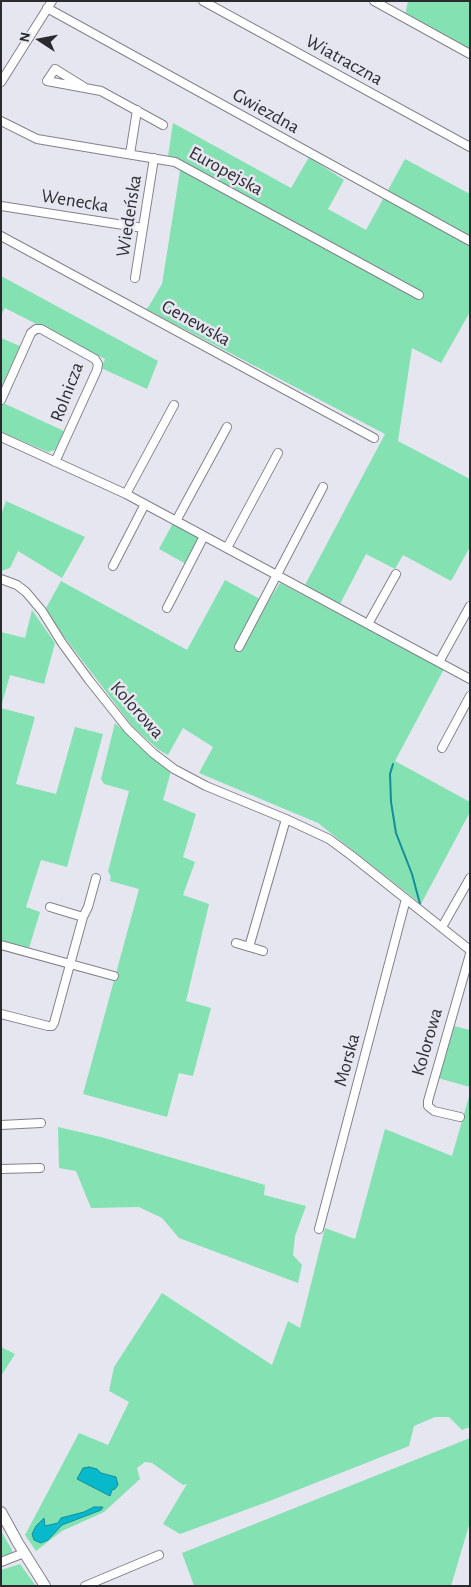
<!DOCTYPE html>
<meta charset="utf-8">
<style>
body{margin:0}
#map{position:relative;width:471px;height:1587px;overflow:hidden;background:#e6e6f1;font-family:"Alegreya Sans",sans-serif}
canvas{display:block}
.frame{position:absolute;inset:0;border:2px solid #2b2b2f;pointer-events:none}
.north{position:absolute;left:15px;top:15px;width:50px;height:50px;-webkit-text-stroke:4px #e6e6f1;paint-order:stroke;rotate:281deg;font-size:14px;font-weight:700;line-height:20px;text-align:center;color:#2b2b2f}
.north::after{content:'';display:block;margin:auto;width:18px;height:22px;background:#2b2b2f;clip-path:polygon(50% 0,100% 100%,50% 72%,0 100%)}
</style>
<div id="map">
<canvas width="471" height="1587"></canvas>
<div class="frame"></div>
<div class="north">N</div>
</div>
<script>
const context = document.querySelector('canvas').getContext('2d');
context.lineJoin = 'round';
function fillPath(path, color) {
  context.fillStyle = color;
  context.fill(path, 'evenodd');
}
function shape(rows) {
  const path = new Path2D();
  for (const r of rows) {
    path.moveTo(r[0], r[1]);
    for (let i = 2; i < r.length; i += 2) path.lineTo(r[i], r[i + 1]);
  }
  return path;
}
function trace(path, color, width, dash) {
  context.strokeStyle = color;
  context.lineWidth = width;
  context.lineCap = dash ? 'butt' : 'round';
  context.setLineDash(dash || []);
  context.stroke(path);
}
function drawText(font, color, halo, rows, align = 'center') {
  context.font = font + ' "Alegreya Sans",sans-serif';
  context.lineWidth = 5;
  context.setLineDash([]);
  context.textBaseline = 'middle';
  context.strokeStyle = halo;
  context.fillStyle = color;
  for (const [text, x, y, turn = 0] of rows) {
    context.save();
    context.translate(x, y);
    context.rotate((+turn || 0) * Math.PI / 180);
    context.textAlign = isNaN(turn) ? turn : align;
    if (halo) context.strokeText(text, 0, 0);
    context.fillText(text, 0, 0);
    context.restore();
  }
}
const green = shape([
 [408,1,470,1,470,50,405,15],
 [173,123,291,188,309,157,344,180,328,209,366,230,405,159,470,194,470,312,441,363,412,348,398,441,470,479,470,547,451,581,403,555,395,569,366,554,340,604,305,585,385,434,146,309,149,306,162,284,180,171,176,158,168,156],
 [1,276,158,361,147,389,101,368,105,359,97,355,5,308,1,315],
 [1,338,20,346,1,387],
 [1,402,64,431,55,450,48,452,1,432],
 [6,501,85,537,62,578,18,551,10,568,1,571,1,515],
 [173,523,199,538,186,564,159,549],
 [225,580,267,603,280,583,444,669,395,761,470,802,470,812,421,904,318,823,199,773,213,747,183,728,168,755,159,750,133,727,59,630,46,608,61,581,187,650],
 [32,610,55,643,44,684,10,675,1,707,1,632,25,638],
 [1,708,35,717,16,784,56,794,75,727,103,734,67,867,41,860,26,907,40,912,29,948,1,941],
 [115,723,161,765,171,771,163,800,196,814,183,857,195,862,183,895,209,904,186,1001,211,1008,193,1076,179,1073,167,1117,83,1094,139,889,110,881,111,877,108,871,129,791,104,784,101,779],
 [454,1026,470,1030,470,1087,438,1078],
 [470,1093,470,1427,462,1430,449,1417,435,1417,414,1426,409,1446,267,1502,180,1534,163,1524,187,1484,183,1485,152,1463,145,1462,137,1468,140,1479,104,1512,62,1531,36,1551,25,1535,79,1433,108,1445,129,1402,109,1391,114,1367,162,1293,272,1365,288,1321,300,1328,325,1228,355,1239,385,1129,452,1156],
 [58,1127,101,1137,265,1185,264,1195,306,1206,295,1236,293,1255,302,1265,298,1283,179,1238,162,1218,139,1207,91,1208,76,1171,59,1168],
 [1,1347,15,1354,1,1376],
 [470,1438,470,1522,451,1586,194,1586,182,1553],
 [1,1531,12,1550,12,1553,1,1558],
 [20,1564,36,1586,1,1586,1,1570]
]);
const water = shape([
 [89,1467,97,1469,101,1473,116,1477,118,1485,115,1489,112,1490,110,1496,77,1479,83,1468,89,1467],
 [94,1507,103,1507,101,1510,62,1525,48,1540,41,1543,34,1540,32,1534,36,1526,44,1518,45,1526,58,1523,61,1518,84,1512,94,1507]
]);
const stream = shape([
 [393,764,390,774,391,802,396,833,412,874,420,904]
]);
const minor = shape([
 [203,1,470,147],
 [374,1,470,54],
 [47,8,470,241],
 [1,82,52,1],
 [84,87,55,69,47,81,101,91,163,125],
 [1,121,37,139,175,162,419,295],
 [130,154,137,110],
 [1,206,143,228],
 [1,236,374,438],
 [135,278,154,158],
 [1,400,31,333,36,329,41,329,95,359,98,364,97,370,55,462],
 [1,437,126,494,470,679],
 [126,494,174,405],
 [176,521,227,427],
 [227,548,278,453],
 [113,566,145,504],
 [1,579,17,585,26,592,42,611,62,643,89,680,128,729,153,753,174,769,206,786,286,819,329,839,352,856,470,950],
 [167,608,204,536],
 [368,624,396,574],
 [239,647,323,487],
 [439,662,470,606],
 [442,748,470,696],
 [50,907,83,917],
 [442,927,470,878],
 [236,943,263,951],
 [1,945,114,976],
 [249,947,286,819],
 [1,1014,48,1026,52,1026,54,1023,83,917,88,907,96,878],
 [460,1117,434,1111,428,1106,428,1101,470,954],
 [1,1125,41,1123],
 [1,1169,40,1168],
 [319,1229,406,899],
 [1,1562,24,1553],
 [85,1586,159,1555]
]);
const tertiary = shape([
 [1,1512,18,1543,45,1586]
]);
const streetNames = [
 ["Wiatraczna",344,60,29],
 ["Gwiezdna",266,111,29],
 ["Europejska",226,171,29],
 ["Wenecka",75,201,9],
 ["Wiedeńska",129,216,-81],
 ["Genewska",196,323,29],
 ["Rolnicza",67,392,-69],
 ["Kolorowa",137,710,48],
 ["Kolorowa",427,1042,-74],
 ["Morska",347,1060,-75]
];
fillPath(green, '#84e1b2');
fillPath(water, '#07b9ca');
trace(water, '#128e9c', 1);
trace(stream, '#128e9c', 2);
trace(minor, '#82828c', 10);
trace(tertiary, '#82828c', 12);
trace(minor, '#fff', 8);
trace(tertiary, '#fff', 10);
drawText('19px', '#2b2b2f', '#e6e6f1', streetNames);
</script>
